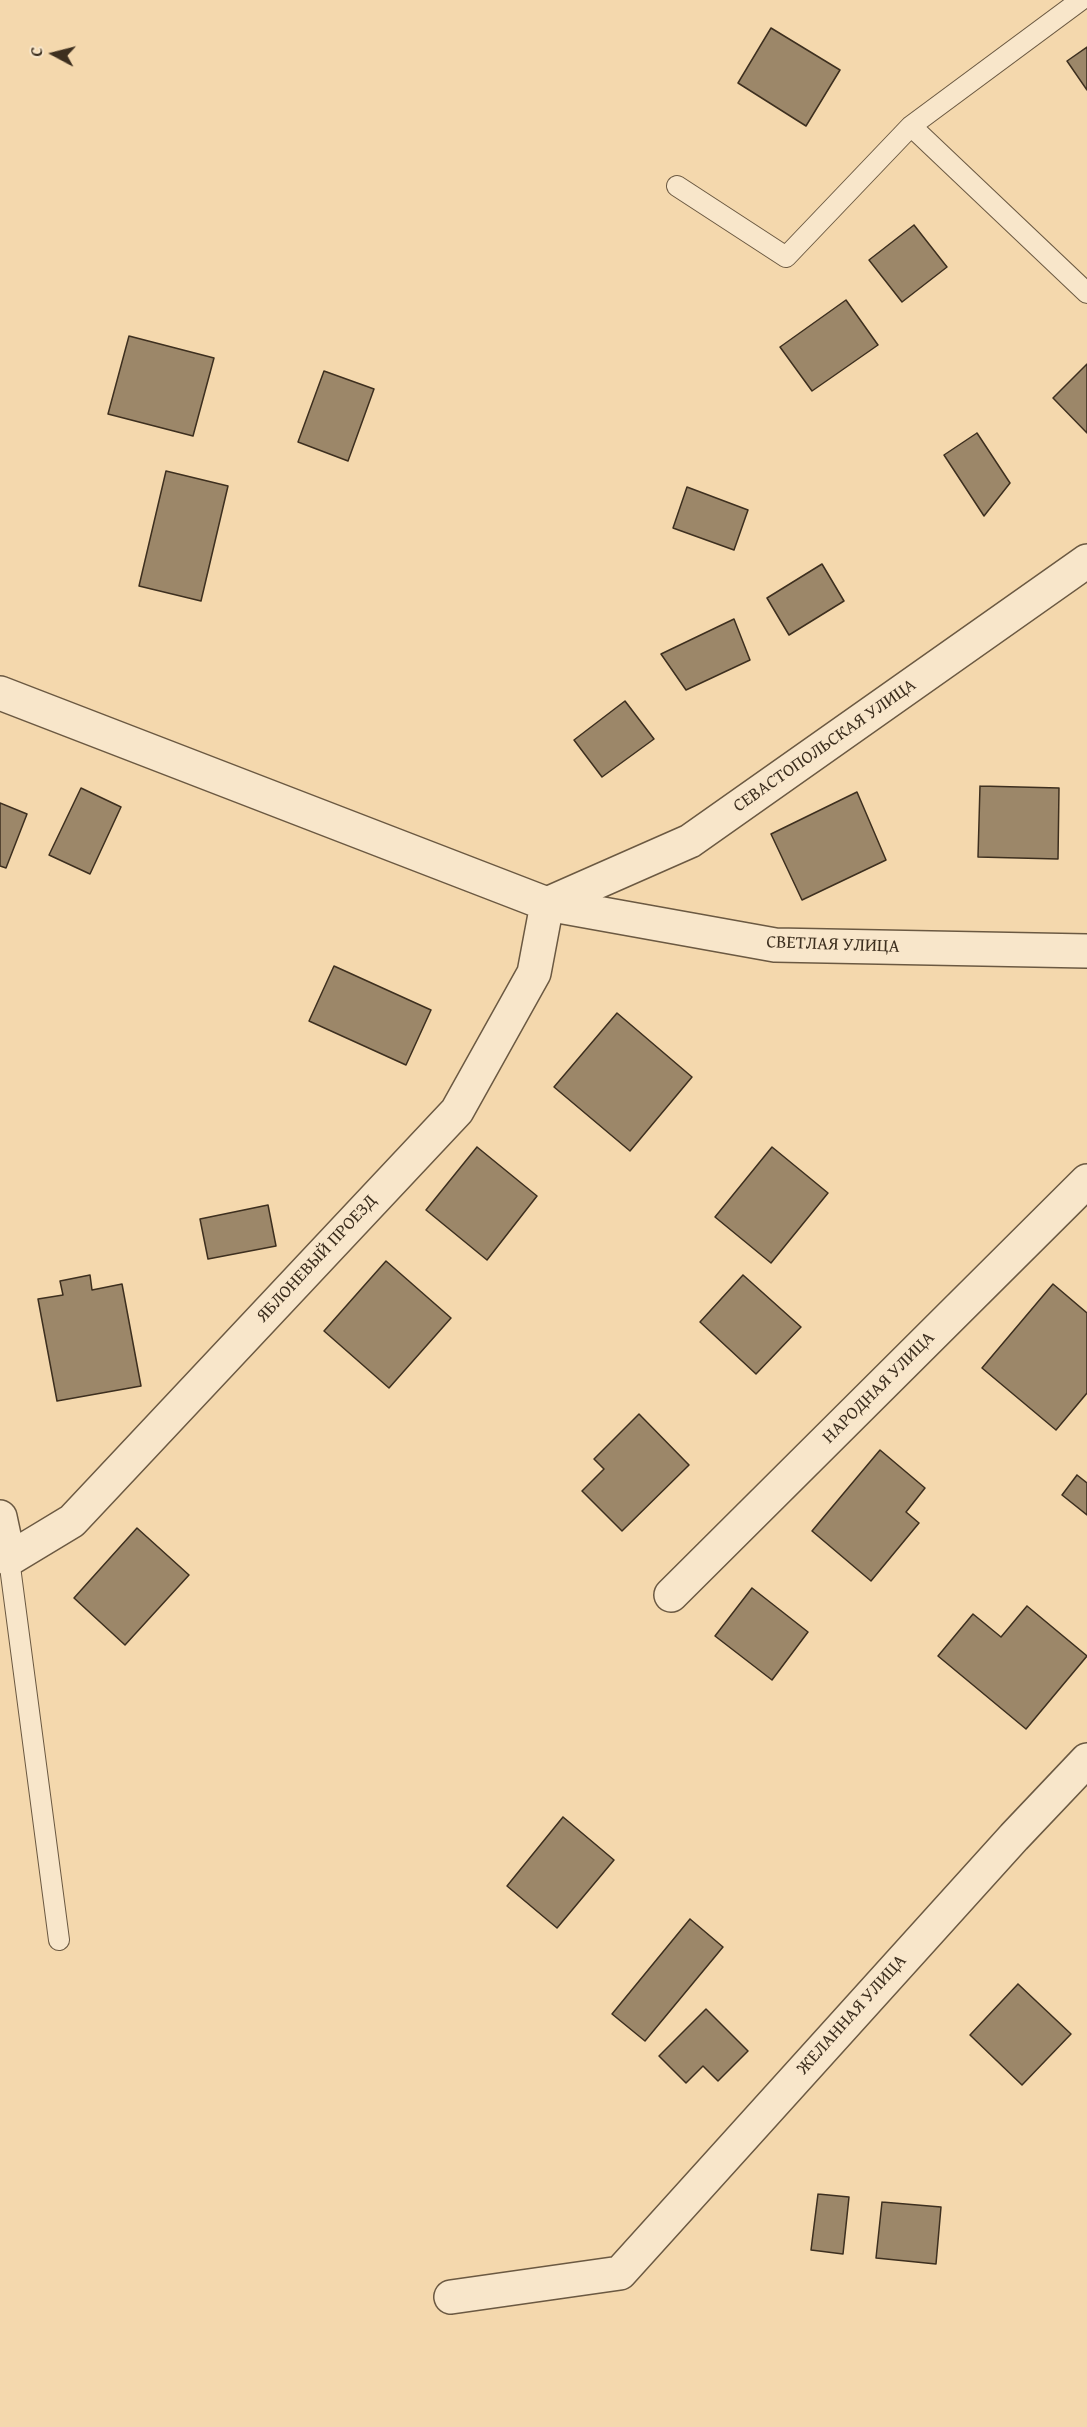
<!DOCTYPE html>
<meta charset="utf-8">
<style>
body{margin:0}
#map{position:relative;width:1087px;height:2427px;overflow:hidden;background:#f4d8ad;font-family:"Gentium Book Plus",serif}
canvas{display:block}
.north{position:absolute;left:24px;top:24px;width:60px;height:60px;-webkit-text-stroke:4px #f8e6ca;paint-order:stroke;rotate:277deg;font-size:16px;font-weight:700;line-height:24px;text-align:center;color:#3d2f1f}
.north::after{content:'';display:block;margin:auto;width:21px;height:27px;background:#3d2f1f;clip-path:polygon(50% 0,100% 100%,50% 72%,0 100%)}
</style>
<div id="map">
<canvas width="1087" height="2427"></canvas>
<div class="north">С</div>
</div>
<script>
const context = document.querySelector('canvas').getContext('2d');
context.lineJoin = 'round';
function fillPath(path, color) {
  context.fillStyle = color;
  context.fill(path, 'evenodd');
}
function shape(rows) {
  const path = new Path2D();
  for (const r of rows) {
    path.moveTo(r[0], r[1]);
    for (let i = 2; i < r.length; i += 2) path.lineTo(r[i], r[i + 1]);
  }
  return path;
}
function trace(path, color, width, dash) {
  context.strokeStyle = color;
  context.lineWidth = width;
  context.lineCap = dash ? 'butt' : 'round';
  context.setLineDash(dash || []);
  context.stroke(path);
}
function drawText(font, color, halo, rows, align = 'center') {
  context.font = font + ' "Gentium Book Plus",serif';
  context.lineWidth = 4.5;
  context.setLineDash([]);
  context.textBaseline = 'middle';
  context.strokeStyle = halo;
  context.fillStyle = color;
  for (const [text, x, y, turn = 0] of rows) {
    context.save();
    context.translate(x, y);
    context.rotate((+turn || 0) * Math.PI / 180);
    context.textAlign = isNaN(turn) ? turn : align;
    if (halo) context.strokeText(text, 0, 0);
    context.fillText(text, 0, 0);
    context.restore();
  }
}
const building = shape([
 [771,28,840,70,806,126,738,83,771,28],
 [1087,47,1087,90,1067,61,1087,47],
 [914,225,947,267,902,302,869,260,914,225],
 [846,300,878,345,812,391,780,347,846,300],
 [129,336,214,358,193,436,108,414,129,336],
 [1087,364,1087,433,1053,398,1087,364],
 [324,371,374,389,348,461,298,442,324,371],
 [977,433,1010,483,984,516,944,455,977,433],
 [166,471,228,486,201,601,139,586,166,471],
 [687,487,748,510,734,550,673,528,687,487],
 [822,564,844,601,789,635,767,598,822,564],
 [734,619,750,660,686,690,661,654,734,619],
 [625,701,654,739,602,777,574,740,625,701],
 [980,786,1059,788,1058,859,978,857,980,786],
 [81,788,121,807,90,874,49,855,81,788],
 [857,792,886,860,802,900,771,834,857,792],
 [0,803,27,814,6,868,0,866,0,803],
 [334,966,431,1010,406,1065,309,1021,334,966],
 [617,1013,692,1077,630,1151,554,1087,617,1013],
 [477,1147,537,1196,487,1260,426,1210,477,1147],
 [772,1147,828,1193,771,1263,715,1217,772,1147],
 [268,1205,276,1246,208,1259,200,1219,268,1205],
 [386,1261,451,1318,389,1388,324,1331,386,1261],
 [90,1275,92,1290,122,1284,141,1386,57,1401,38,1299,63,1295,60,1281,90,1275],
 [743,1275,801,1327,756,1374,700,1322,743,1275],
 [1053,1284,1087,1313,1087,1393,1056,1430,982,1368,1053,1284],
 [639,1414,689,1465,622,1531,582,1491,604,1469,594,1459,639,1414],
 [880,1450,925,1488,906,1512,919,1523,871,1581,812,1531,880,1450],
 [1077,1475,1087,1483,1087,1515,1062,1495,1077,1475],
 [137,1528,189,1575,125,1645,74,1598,137,1528],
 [752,1588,808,1632,772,1680,715,1636,752,1588],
 [1027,1606,1087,1656,1026,1729,938,1656,973,1614,1001,1637,1027,1606],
 [563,1817,614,1860,557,1928,507,1886,563,1817],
 [690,1919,723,1947,645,2041,612,2014,690,1919],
 [1018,1984,1071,2034,1022,2085,970,2035,1018,1984],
 [706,2009,748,2051,718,2081,703,2066,686,2083,659,2056,706,2009],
 [818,2194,849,2197,843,2254,811,2250,818,2194],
 [882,2202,941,2207,936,2264,876,2258,882,2202]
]);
const service = shape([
 [911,126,1087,293],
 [677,186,786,257,911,126,1081,0],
 [9,1559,59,1940]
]);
const minor = shape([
 [0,693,547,904,775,945,1087,951],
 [547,904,690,841,1087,561],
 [0,1517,9,1559,72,1521,457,1111,534,973,547,904],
 [671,1595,1087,1181],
 [451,2297,620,2273,1014,1837,1087,1760]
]);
const streetNames = [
 ["СЕВАСТОПОЛЬСКАЯ УЛИЦА",825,746,-35],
 ["СВЕТЛАЯ УЛИЦА",833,945,2],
 ["ЯБЛОНЕВЫЙ ПРОЕЗД",317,1259,-47],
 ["НАРОДНАЯ УЛИЦА",879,1388,-45],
 ["ЖЕЛАННАЯ УЛИЦА",852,2015,-48]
];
fillPath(building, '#9c8769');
trace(building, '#3d2f1f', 1.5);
trace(service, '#6b5942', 22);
trace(minor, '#6b5942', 36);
trace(service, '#f8e6ca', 20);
trace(minor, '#f8e6ca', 33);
drawText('18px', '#3d2f1f', '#f8e6ca', streetNames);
</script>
